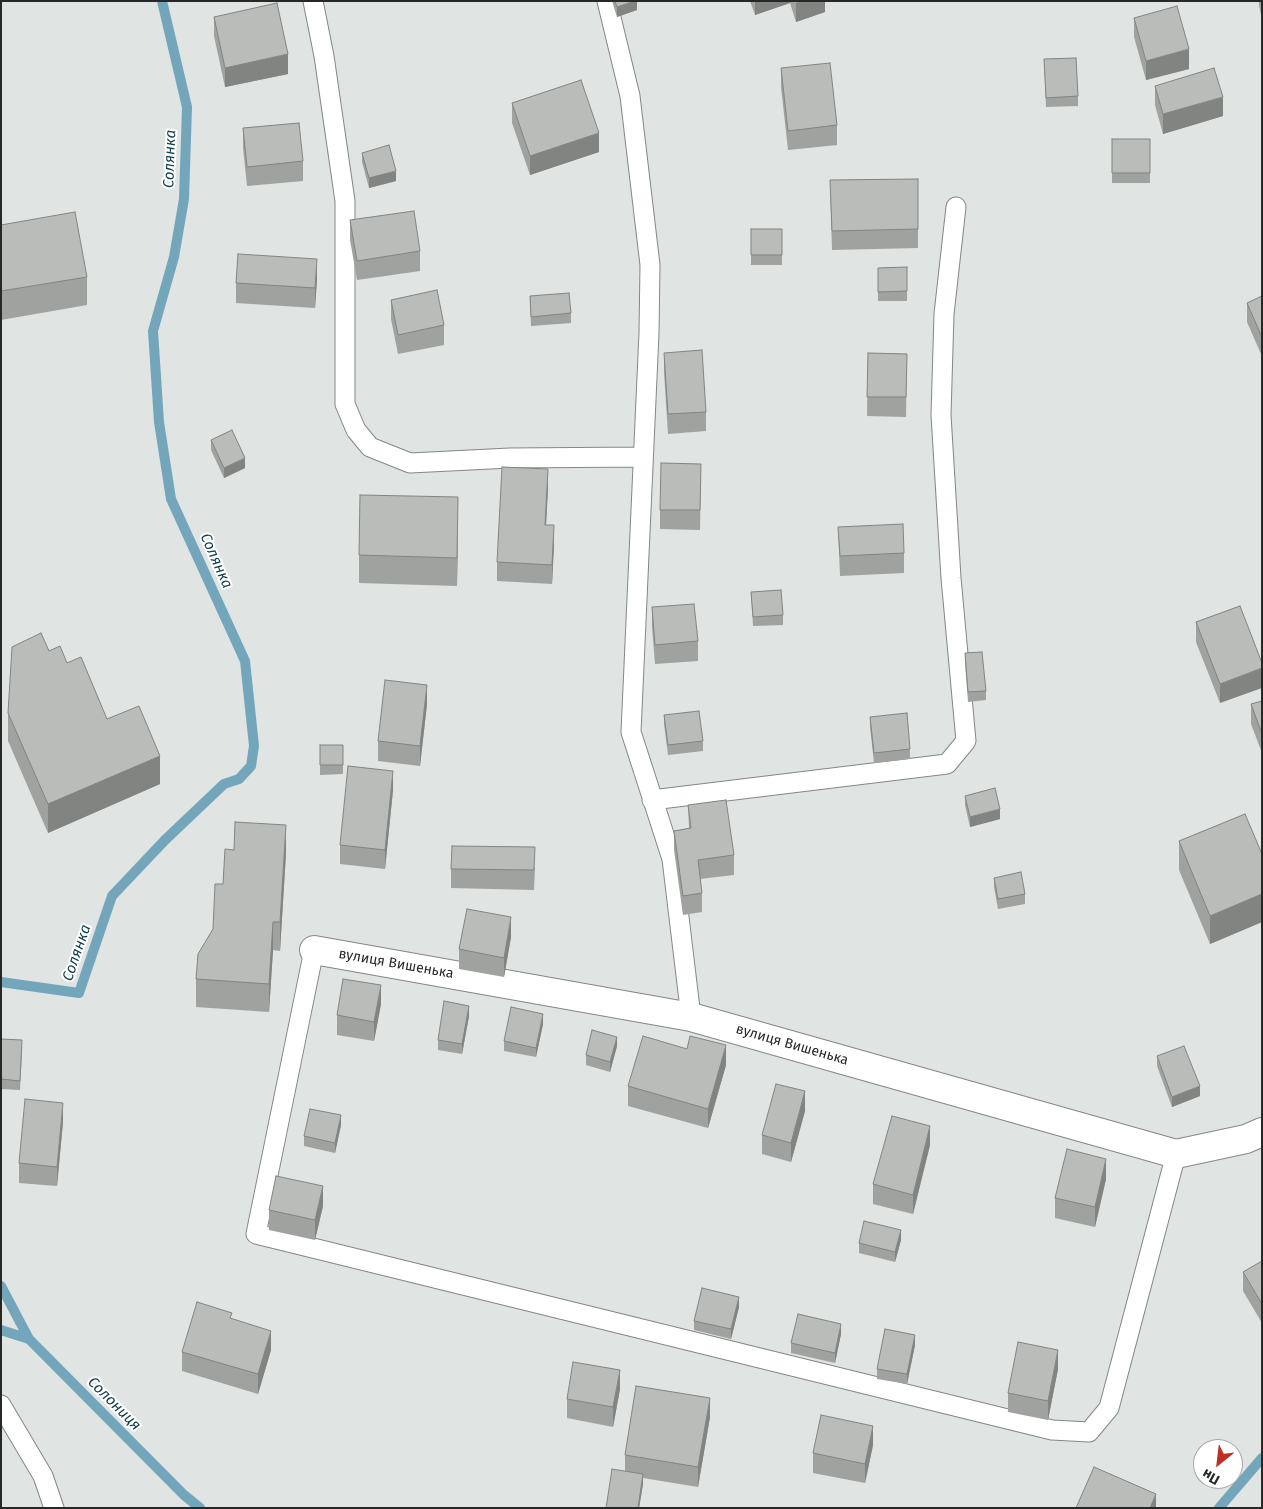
<!DOCTYPE html>
<meta charset="utf-8">
<style>
body{margin:0}
#map{position:relative;width:1263px;height:1509px;overflow:hidden;background:#e0e4e2;font-family:"Fira Sans",sans-serif}
canvas{display:block}
.frame{position:absolute;inset:0;border:2px solid #262827;pointer-events:none}
.north{position:absolute;left:1193px;top:1439px;width:50px;height:50px;box-sizing:border-box;background:#fff;border:1px solid #a8a9a9;border-radius:50%;rotate:209deg;font-size:14px;font-weight:700;line-height:20px;text-align:center;color:#262827}
.north::after{content:'';display:block;margin:auto;width:18px;height:22px;background:#be3122;clip-path:polygon(50% 0,100% 100%,50% 72%,0 100%)}
</style>
<div id="map">
<canvas width="1263" height="1509"></canvas>
<div class="frame"></div>
<div class="north">Пн</div>
</div>
<script>
const context = document.querySelector('canvas').getContext('2d');
context.lineJoin = 'round';
function shape(rows) {
  const path = new Path2D();
  for (const r of rows) {
    path.moveTo(r[0], r[1]);
    for (let i = 2; i < r.length; i += 2) path.lineTo(r[i], r[i + 1]);
  }
  return path;
}
function trace(path, color, width, dash) {
  context.strokeStyle = color;
  context.lineWidth = width;
  context.lineCap = dash ? 'butt' : 'round';
  context.setLineDash(dash || []);
  context.stroke(path);
}
function fillPath(path, color) {
  context.fillStyle = color;
  context.fill(path, 'evenodd');
}
function drawText(font, color, halo, rows, align = 'center') {
  context.font = font + ' "Fira Sans",sans-serif';
  context.lineWidth = 4;
  context.setLineDash([]);
  context.textBaseline = 'middle';
  context.strokeStyle = halo;
  context.fillStyle = color;
  for (const [text, x, y, turn = 0] of rows) {
    context.save();
    context.translate(x, y);
    context.rotate((+turn || 0) * Math.PI / 180);
    context.textAlign = isNaN(turn) ? turn : align;
    if (halo) context.strokeText(text, 0, 0);
    context.fillText(text, 0, 0);
    context.restore();
  }
}
const stream = shape([
 [1,982,79,993,112,896,165,840,224,784,239,779,251,766,254,746,245,661,171,499,159,422,153,331,174,257,184,199,187,107,162,1],
 [1,1286,29,1339],
 [1,1330,29,1339,184,1495,200,1508],
 [1219,1508,1262,1458]
]);
const service = shape([
 [313,1,324,56,345,201,345,404,356,430,370,447,410,463,510,458,642,457],
 [607,1,630,96,650,265,649,333,631,732,672,859,691,1017],
 [652,800,947,764,966,741,951,578,941,415,944,314,956,207],
 [314,950,256,1234,1052,1430,1089,1432,1109,1408,1176,1154],
 [1,1405,43,1476,54,1508]
]);
const minor = shape([
 [314,950,691,1017,1176,1154,1246,1139,1262,1132]
]);
const wall = shape([
 [612,1,637,1,637,10,617,17],
 [750,1,825,1,825,12,796,22,790,3,755,15],
 [1259,1,1262,1,1262,19,1259,6],
 [214,17,288,74,225,87,214,36],
 [1134,18,1189,69,1146,80,1134,37],
 [1044,59,1078,96,1078,106,1046,107],
 [781,68,837,125,837,145,788,150,781,87],
 [1155,86,1223,116,1163,134,1155,105],
 [512,103,599,152,530,175,512,123],
 [243,128,303,161,303,181,247,186,243,148],
 [1112,139,1150,139,1150,183,1112,183],
 [362,153,396,181,369,188,362,162],
 [918,179,918,248,832,250,830,180],
 [350,220,420,251,420,271,357,280,350,240],
 [1,225,87,277,87,305,1,320],
 [751,229,782,229,782,265,751,265],
 [907,267,907,301,878,301,878,268],
 [317,279,315,308,236,303,236,283],
 [530,296,571,313,571,323,531,326],
 [1262,296,1261,354,1247,322,1247,303],
 [391,300,444,325,444,345,398,354,391,319],
 [664,353,706,412,706,431,668,434,664,372],
 [868,353,907,354,906,417,867,416],
 [211,440,245,468,224,478,211,450],
 [701,464,700,530,660,529,660,510],
 [548,488,546,525,554,544,552,584,497,581,497,562],
 [458,525,457,586,359,583,359,555],
 [838,527,904,553,904,573,840,576],
 [751,592,783,615,783,625,753,626],
 [1240,606,1220,703,1196,642,1196,622],
 [652,607,698,641,698,661,655,664,652,627],
 [49,651,67,663,107,719,160,784,48,833,8,741,8,713],
 [965,653,986,691,986,700,968,702,965,663],
 [1262,701,1262,753,1251,724,1251,704],
 [427,704,420,766,378,761,378,741],
 [664,715,703,741,703,751,668,755,664,724],
 [870,717,910,749,910,759,874,763,870,727],
 [320,745,343,745,343,774,320,775],
 [393,790,385,869,340,864,340,845],
 [965,796,1000,819,970,827,965,805],
 [688,805,734,855,734,875,700,879,702,893,702,912,683,915,674,850,674,831,689,828],
 [1179,841,1262,854,1262,922,1210,944,1179,870],
 [286,853,280,951,273,950,269,1012,196,1007,196,979,213,929,223,884],
 [535,867,534,890,451,888,451,869],
 [994,878,1025,894,1025,904,998,909,994,887],
 [511,937,504,977,459,969,459,949],
 [381,1004,374,1041,337,1035,337,1015],
 [469,1016,462,1054,438,1050,438,1040],
 [543,1024,536,1057,504,1051,504,1041],
 [1,1039,22,1050,20,1090,1,1089],
 [617,1046,610,1072,586,1065,586,1055],
 [1157,1056,1200,1096,1172,1107,1157,1066],
 [726,1065,708,1128,628,1106,628,1086],
 [805,1111,791,1162,762,1154,762,1135],
 [63,1122,57,1186,19,1183,19,1163],
 [341,1125,335,1153,304,1146,304,1136],
 [930,1145,913,1214,873,1204,873,1184],
 [1106,1179,1095,1227,1055,1218,1055,1198],
 [323,1206,315,1240,269,1230,269,1210],
 [901,1240,895,1262,859,1253,859,1243],
 [1262,1261,1262,1323,1243,1291,1243,1272],
 [739,1307,731,1339,694,1330,694,1321],
 [232,1319,271,1350,258,1394,182,1371,182,1352],
 [841,1334,835,1363,791,1353,791,1343],
 [915,1345,907,1384,877,1379,877,1369],
 [1058,1369,1048,1420,1008,1412,1008,1393],
 [620,1389,613,1427,567,1418,567,1399],
 [710,1417,698,1487,643,1478,643,1484,639,1508,606,1508,625,1471,625,1455],
 [873,1445,865,1483,813,1473,813,1453]
]);
const shadedWall = shape([
 [635,1,637,1,637,10,617,17,617,7],
 [755,1,790,1,790,3,755,15],
 [801,1,825,1,825,12,796,22,796,3],
 [1189,49,1189,69,1146,80,1146,61],
 [288,54,288,74,225,87,225,68],
 [1223,97,1223,116,1163,134,1163,114],
 [599,133,599,152,530,175,530,156],
 [396,171,396,181,369,188,369,178],
 [317,259,317,279,315,308,315,288],
 [245,458,245,468,224,478,224,468],
 [548,469,548,488,545,544,545,525],
 [458,497,458,525,457,586,457,558],
 [554,525,554,544,552,584,552,565],
 [1262,668,1262,688,1220,703,1220,684],
 [427,685,427,704,420,766,420,746],
 [160,756,160,784,48,833,48,804],
 [393,771,393,790,385,869,385,850],
 [1000,809,1000,819,970,827,970,817],
 [286,825,286,853,280,951,280,922],
 [1262,894,1262,922,1210,944,1210,916],
 [511,917,511,937,504,977,504,958],
 [273,922,273,950,269,1012,269,984],
 [381,985,381,1004,374,1041,374,1022],
 [469,1006,469,1016,462,1054,462,1044],
 [543,1014,543,1024,536,1057,536,1048],
 [617,1037,617,1046,610,1072,610,1062],
 [726,1045,726,1065,708,1128,708,1109],
 [1200,1086,1200,1096,1172,1107,1172,1097],
 [805,1091,805,1111,791,1162,791,1143],
 [63,1103,63,1122,57,1186,57,1167],
 [341,1115,341,1125,335,1153,335,1143],
 [930,1126,930,1145,913,1214,913,1195],
 [1106,1159,1106,1179,1095,1227,1095,1207],
 [323,1186,323,1206,315,1240,315,1220],
 [901,1230,901,1240,895,1262,895,1252],
 [739,1297,739,1307,731,1339,731,1329],
 [841,1324,841,1334,835,1363,835,1353],
 [271,1331,271,1350,258,1394,258,1374],
 [915,1335,915,1345,907,1384,907,1374],
 [1058,1350,1058,1369,1048,1420,1048,1401],
 [620,1370,620,1389,613,1427,613,1407],
 [710,1398,710,1417,698,1487,698,1467],
 [873,1426,873,1445,865,1483,865,1464],
 [643,1474,643,1484,639,1508,638,1508],
 [1156,1494,1156,1508,1150,1508]
]);
const building = shape([
 [615,1,635,1,617,7,615,1],
 [277,3,288,54,225,68,214,17,277,3],
 [1177,6,1189,49,1146,61,1134,18,1177,6],
 [1076,58,1078,96,1046,98,1044,59,1076,58],
 [830,63,837,125,788,131,781,68,830,63],
 [1214,68,1223,97,1163,114,1155,86,1214,68],
 [581,80,599,133,530,156,512,103,581,80],
 [299,123,303,161,247,167,243,128,299,123],
 [1112,139,1150,139,1150,173,1112,173,1112,139],
 [389,145,396,171,369,178,362,153,389,145],
 [918,179,918,229,832,231,830,180,918,179],
 [414,211,420,251,357,261,350,220,414,211],
 [75,212,87,277,1,291,1,225,75,212],
 [751,229,782,229,782,255,751,255,751,229],
 [238,254,317,259,315,288,236,283,238,254],
 [907,267,907,291,878,292,878,268,907,267],
 [437,290,444,325,398,335,391,300,437,290],
 [569,293,571,313,531,317,530,296,569,293],
 [1262,296,1262,334,1261,335,1247,303,1262,296],
 [702,350,706,412,668,414,664,353,702,350],
 [868,353,907,354,906,397,867,397,868,353],
 [232,430,245,458,224,468,211,440,232,430],
 [661,463,701,464,700,510,660,510,661,463],
 [502,467,548,469,545,525,554,525,552,565,497,562,502,467],
 [360,495,458,497,457,558,359,555,360,495],
 [903,524,904,553,840,556,838,527,903,524],
 [781,590,783,615,753,617,751,592,781,590],
 [694,604,698,641,655,645,652,607,694,604],
 [1240,606,1262,663,1262,668,1220,684,1196,622,1240,606],
 [41,633,49,651,60,646,67,663,81,657,107,719,139,706,160,756,48,804,8,713,12,647,41,633],
 [982,652,986,691,968,692,965,653,982,652],
 [385,680,427,685,420,746,378,741,385,680],
 [1262,701,1262,734,1251,704,1262,701],
 [699,711,703,741,668,745,664,715,699,711],
 [907,713,910,749,874,753,870,717,907,713],
 [320,745,343,745,343,765,320,765,320,745],
 [348,766,393,771,385,850,340,845,348,766],
 [995,788,1000,809,970,817,965,796,995,788],
 [726,800,734,855,698,860,702,893,683,896,674,831,691,828,688,805,726,800],
 [1245,814,1262,854,1262,894,1210,916,1179,841,1245,814],
 [235,822,286,825,280,922,273,922,269,984,196,979,198,954,213,929,215,884,223,884,225,849,234,850,235,822],
 [452,846,535,847,534,870,451,869,452,846],
 [1021,872,1025,894,998,899,994,878,1021,872],
 [467,909,511,917,504,958,459,949,467,909],
 [343,979,381,985,374,1022,337,1015,343,979],
 [444,1001,469,1006,462,1044,438,1040,444,1001],
 [511,1007,543,1014,536,1048,504,1041,511,1007],
 [592,1030,617,1037,610,1062,586,1055,592,1030],
 [643,1036,687,1049,690,1036,726,1045,708,1109,628,1086,643,1036],
 [1,1039,22,1040,20,1081,1,1079,1,1039],
 [1184,1046,1200,1086,1172,1097,1157,1056,1184,1046],
 [776,1084,805,1091,791,1143,762,1135,776,1084],
 [25,1099,63,1103,57,1167,19,1163,25,1099],
 [310,1109,341,1115,335,1143,304,1136,310,1109],
 [892,1116,930,1126,913,1195,873,1184,892,1116],
 [1067,1149,1106,1159,1095,1207,1055,1198,1067,1149],
 [276,1176,323,1186,315,1220,269,1210,276,1176],
 [864,1221,901,1230,895,1252,859,1243,864,1221],
 [1262,1261,1262,1304,1243,1272,1262,1261],
 [702,1288,739,1297,731,1329,694,1321,702,1288],
 [197,1302,232,1313,230,1318,271,1331,258,1374,182,1352,197,1302],
 [798,1314,841,1324,835,1353,791,1343,798,1314],
 [885,1329,915,1335,907,1374,877,1369,885,1329],
 [1018,1342,1058,1350,1048,1401,1008,1393,1018,1342],
 [573,1362,620,1370,613,1407,567,1399,573,1362],
 [636,1386,710,1398,698,1467,625,1455,636,1386],
 [821,1415,873,1426,865,1464,813,1453,821,1415],
 [1094,1467,1156,1494,1150,1508,1076,1508,1094,1467],
 [612,1469,643,1474,638,1508,606,1508,612,1469]
]);
const streetNames = [
 ["вулиця Вишенька",396,964,10],
 ["вулиця Вишенька",792,1045,16]
];
const waterNames = [
 ["Солянка",170,159,-88],
 ["Солянка",216,561,66],
 ["Солянка",77,953,-71],
 ["Солониця",114,1404,45]
];
trace(stream, '#73a6bb', 10);
trace(service, '#838786', 21);
trace(minor, '#838786', 30);
trace(service, '#fff', 19);
trace(minor, '#fff', 28);
fillPath(wall, '#9fa29f');
fillPath(shadedWall, '#828482');
fillPath(building, '#b9bcb9');
trace(building, '#828482', 1);
drawText('14px', '#262827', '#fff', streetNames);
drawText('italic 15px', '#0f3d4d', '#fff', waterNames);
</script>
